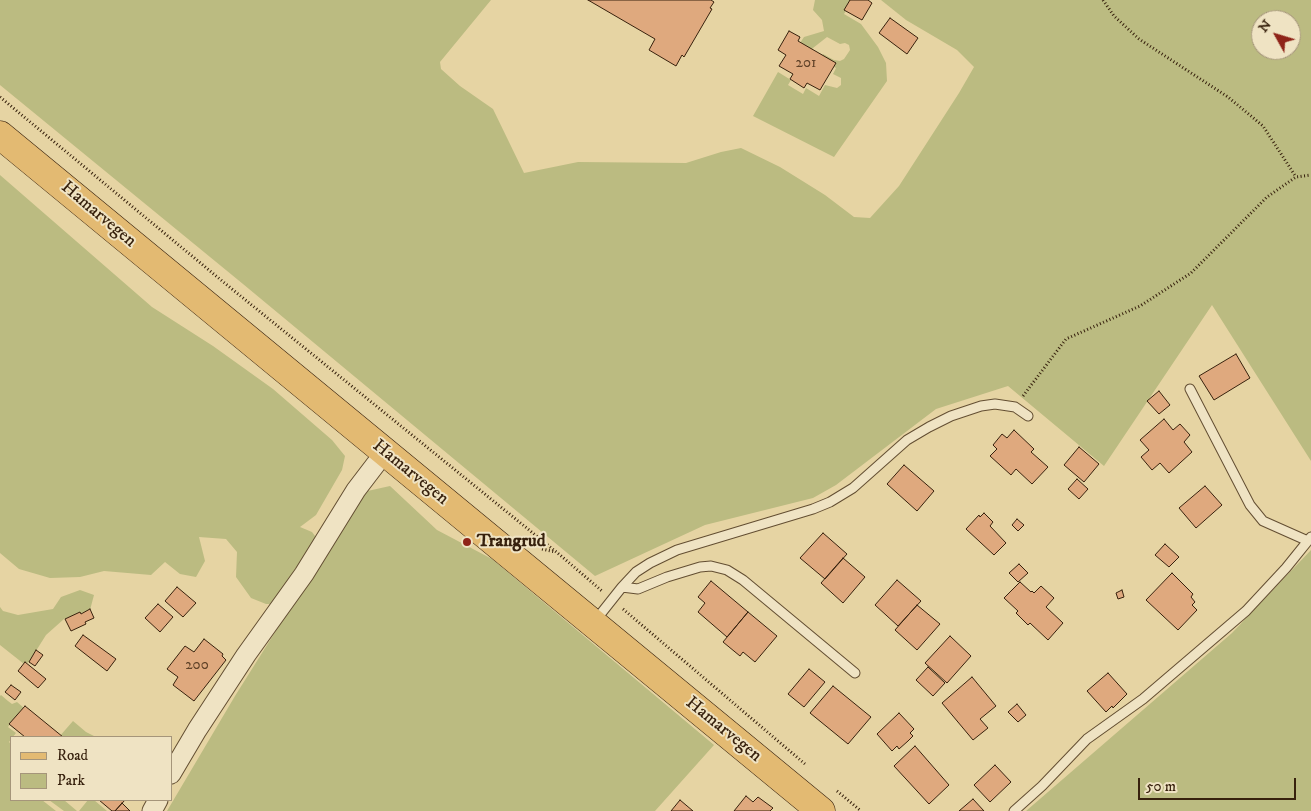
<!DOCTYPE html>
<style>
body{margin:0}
#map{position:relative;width:1311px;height:811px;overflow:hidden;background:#e6d4a3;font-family:"IM FELL DW Pica",serif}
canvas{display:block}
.legend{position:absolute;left:10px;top:736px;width:162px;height:65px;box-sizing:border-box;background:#efe3c3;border:1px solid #a5957a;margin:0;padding:6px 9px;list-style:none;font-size:15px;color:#37210d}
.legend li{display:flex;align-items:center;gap:10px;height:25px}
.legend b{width:25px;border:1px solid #a5957a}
.north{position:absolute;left:1251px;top:10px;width:50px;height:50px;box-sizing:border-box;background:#efe3c3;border:1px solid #a5957a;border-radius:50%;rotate:309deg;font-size:14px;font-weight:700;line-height:20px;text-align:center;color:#37210d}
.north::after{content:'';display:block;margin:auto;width:18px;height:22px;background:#8f2418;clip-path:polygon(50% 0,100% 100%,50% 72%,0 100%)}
.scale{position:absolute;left:1138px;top:778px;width:158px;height:22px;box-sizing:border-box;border:2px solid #37210d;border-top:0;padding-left:6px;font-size:15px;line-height:18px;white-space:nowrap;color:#37210d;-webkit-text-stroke:4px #efe3c3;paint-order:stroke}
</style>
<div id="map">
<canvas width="1311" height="811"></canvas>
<ul class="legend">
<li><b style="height:6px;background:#e3ba72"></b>Road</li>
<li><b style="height:14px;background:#bbbb81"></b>Park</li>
</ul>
<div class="north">N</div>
<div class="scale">50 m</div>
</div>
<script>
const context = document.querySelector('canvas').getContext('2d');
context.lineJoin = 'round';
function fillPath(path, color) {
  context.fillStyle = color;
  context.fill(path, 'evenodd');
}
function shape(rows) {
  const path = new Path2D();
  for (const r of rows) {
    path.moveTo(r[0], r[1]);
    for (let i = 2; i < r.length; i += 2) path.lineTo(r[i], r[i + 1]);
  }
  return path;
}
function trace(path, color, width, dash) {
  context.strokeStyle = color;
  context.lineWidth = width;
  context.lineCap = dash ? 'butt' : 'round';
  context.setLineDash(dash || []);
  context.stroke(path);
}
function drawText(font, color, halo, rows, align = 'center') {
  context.font = font + ' "IM FELL DW Pica",serif';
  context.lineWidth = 4;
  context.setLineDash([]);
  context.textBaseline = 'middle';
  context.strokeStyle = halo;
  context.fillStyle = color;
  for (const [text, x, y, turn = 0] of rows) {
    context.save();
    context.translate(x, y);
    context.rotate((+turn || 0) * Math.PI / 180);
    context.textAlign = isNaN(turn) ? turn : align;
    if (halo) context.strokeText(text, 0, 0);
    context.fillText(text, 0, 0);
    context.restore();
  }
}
const green = shape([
 [0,0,491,0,440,62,441,69,460,86,493,109,524,173,578,162,686,163,721,152,741,148,780,167,825,195,854,217,870,218,899,186,959,93,974,67,957,50,906,20,881,0,1311,0,1311,461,1212,305,1104,466,1008,386,936,409,836,485,813,498,705,525,595,576,243,284,0,85],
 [1261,20,1291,20,1291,50,1261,50],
 [815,0,852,0,844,14,861,24,878,47,886,63,887,81,834,157,753,116,778,72,791,80,788,85,803,94,806,88,819,96,825,85,837,88,841,85,841,78,833,74,836,68,820,59,823,54,834,60,840,61,844,59,850,50,849,45,845,43,840,44,827,37,813,48,810,52,798,46,804,37,824,31,822,20,813,10],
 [0,175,152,307,213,346,273,389,332,440,345,456,342,470,316,515,300,527,312,532,318,540,278,604,266,604,251,598,236,577,237,552,226,539,199,537,205,561,196,577,180,574,165,562,151,575,104,571,80,577,50,578,19,569,0,553],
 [390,486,437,530,492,559,714,745,655,811,167,811,235,696,363,492],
 [1311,550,1311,811,1026,811,1232,633],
 [80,590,94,595,90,610,64,619,46,635,29,662,24,664,0,645,0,607,3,611,18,615,53,609,61,597],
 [1,695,8,701,12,704,17,702,24,708,8,727,16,733,9,742,11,744,11,800,42,800,56,811,0,811,0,696],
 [73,721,86,732,96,737,59,737],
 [49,800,64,800,77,811,64,811],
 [88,800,94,800,107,811,79,811]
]);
const building = shape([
 [588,0,711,0,714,2,710,8,712,9,684,57,682,55,676,66,649,50,655,39,588,0],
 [850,0,868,0,872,3,862,20,844,10,850,0],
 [890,18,918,38,907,54,879,33,890,18],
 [789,31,800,37,798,41,836,63,820,90,807,83,804,88,790,79,793,74,779,66,786,55,778,50,789,31],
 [1236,354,1250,378,1214,400,1199,376,1236,354],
 [1159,391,1170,405,1159,414,1147,401,1159,391],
 [1164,419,1173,430,1180,424,1190,435,1184,442,1192,452,1169,473,1160,463,1152,470,1141,457,1149,450,1140,440,1164,419],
 [1014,430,1034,449,1031,452,1048,467,1032,484,1016,469,1011,475,990,456,997,449,993,445,1002,434,1007,438,1014,430],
 [1079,447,1099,464,1084,482,1064,465,1079,447],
 [904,465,934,491,917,511,887,484,904,465],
 [1077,479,1088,489,1079,499,1068,489,1077,479],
 [1205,486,1222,505,1196,528,1179,508,1205,486],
 [984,513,993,522,990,526,1006,543,994,555,966,529,979,515,980,517,984,513],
 [1017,519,1024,525,1018,531,1012,525,1017,519],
 [823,533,847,554,825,579,800,558,823,533],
 [1165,544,1179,557,1169,567,1155,555,1165,544],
 [843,558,865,577,843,603,821,583,843,558],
 [1019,564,1028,573,1018,582,1009,573,1019,564],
 [1172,573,1193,594,1191,597,1195,602,1192,605,1197,610,1178,630,1146,600,1172,573],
 [897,580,921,601,898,626,875,605,897,580],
 [711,581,748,612,727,637,698,612,705,603,698,597,711,581],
 [1020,582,1031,592,1032,591,1034,593,1041,586,1054,598,1046,607,1063,623,1048,640,1030,623,1028,625,1016,613,1018,611,1004,598,1020,582],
 [177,587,196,603,183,617,165,601,177,587],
 [1122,590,1124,597,1118,599,1116,593,1122,590],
 [158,604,173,617,160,632,145,618,158,604],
 [917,605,940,624,917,650,895,630,917,605],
 [90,609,94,618,85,622,86,624,71,631,65,619,80,612,81,614,90,609],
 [748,612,777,636,755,662,743,652,740,656,723,642,748,612],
 [83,635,116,659,107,671,75,646,83,635],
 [950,636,971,656,947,683,925,663,950,636],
 [204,639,223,654,222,656,226,660,194,701,173,685,178,677,167,669,185,646,194,652,204,639],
 [36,650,43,655,35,666,29,662,36,650],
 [25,662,46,679,38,688,18,671,25,662],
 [928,667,945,683,933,696,916,680,928,667],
 [809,669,825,682,804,707,788,694,809,669],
 [1108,673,1127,694,1113,708,1112,706,1106,712,1087,691,1108,673],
 [972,677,996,706,980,719,988,728,973,740,942,703,972,677],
 [11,685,21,692,15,700,5,692,11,685],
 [833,686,871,717,848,744,810,713,833,686],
 [1017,704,1026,715,1018,722,1008,712,1017,704],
 [25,706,63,737,25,737,9,724,25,706],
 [899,713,914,729,910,733,913,736,908,741,899,749,897,746,892,751,877,734,899,713],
 [915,746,949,785,929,804,894,766,915,746],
 [995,765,1011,782,990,802,974,785,995,765],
 [746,796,753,802,758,797,773,808,770,811,734,811,746,796],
 [973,799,984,811,959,811,973,799],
 [99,800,125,800,115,811,112,811,99,800],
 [680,800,693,811,671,811,680,800],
 [122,803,130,811,115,811,122,803]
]);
const path = shape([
 [1103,0,1114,16,1139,39,1228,97,1263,126,1296,177],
 [0,97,227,285,560,555,602,591],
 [1023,396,1066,339,1140,306,1191,273,1267,197,1296,177,1311,175],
 [542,549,555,552],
 [623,609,805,764],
 [837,791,861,811]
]);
const lane = shape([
 [1190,389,1250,505,1263,521,1308,541],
 [622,587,638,589,667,577,700,567,711,566,727,570,743,580,855,673],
 [595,621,622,587,636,572,650,563,677,550,813,509,830,502,853,488,907,440,929,427,951,416,981,406,995,404,1015,407,1028,416],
 [1014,811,1042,786,1087,739,1143,699,1246,611,1286,568,1311,537]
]);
const street = shape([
 [171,774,197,730,246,655,304,574,356,490,385,452],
 [152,811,158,800]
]);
const primary = shape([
 [0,135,821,811]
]);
const markers = [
 [467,542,5,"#8f2418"]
];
const numberNames = [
 ["201",806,64],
 ["200",197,666]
];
const streetNames = [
 ["Hamarvegen",98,215,40],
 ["Hamarvegen",410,473,39],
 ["Hamarvegen",723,730,39]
];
const poiNames = [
 ["Trangrud",477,542]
];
fillPath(green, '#bbbb81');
fillPath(building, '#dfa97e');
trace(building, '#37210d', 1);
trace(lane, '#634e32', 11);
trace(street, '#634e32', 21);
trace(primary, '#37210d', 29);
trace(path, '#37210d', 3, [1, 2.5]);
trace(lane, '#efe3c3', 9);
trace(street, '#efe3c3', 19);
trace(primary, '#e3ba72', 28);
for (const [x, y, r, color] of markers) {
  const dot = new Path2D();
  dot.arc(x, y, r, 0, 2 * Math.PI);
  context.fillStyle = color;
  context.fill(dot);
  trace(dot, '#efe3c3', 2);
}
drawText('15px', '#614329', null, numberNames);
drawText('18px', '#37210d', '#efe3c3', streetNames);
drawText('bold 18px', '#37210d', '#efe3c3', poiNames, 'left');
</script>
